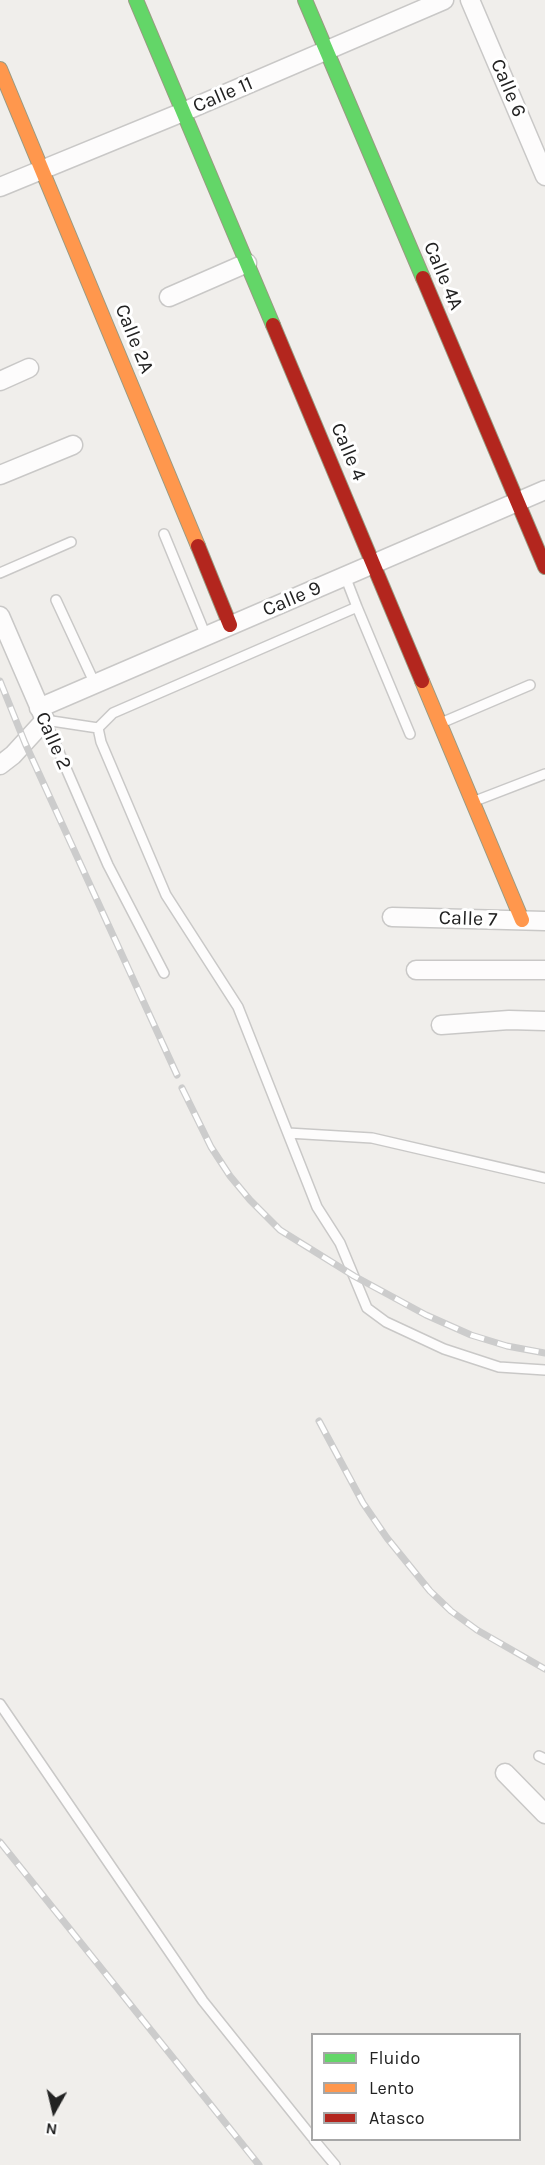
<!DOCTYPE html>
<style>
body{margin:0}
#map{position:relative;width:545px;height:2165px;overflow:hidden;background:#f0eeeb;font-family:Karla,sans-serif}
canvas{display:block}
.legend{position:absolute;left:311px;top:2033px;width:210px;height:108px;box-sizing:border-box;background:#fff;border:2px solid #a7a7a7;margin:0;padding:8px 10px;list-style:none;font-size:18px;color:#222}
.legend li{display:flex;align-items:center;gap:12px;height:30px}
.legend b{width:30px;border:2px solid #a7a7a7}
.north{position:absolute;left:24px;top:2081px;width:60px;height:60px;-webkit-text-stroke:4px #fff;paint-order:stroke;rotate:188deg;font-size:16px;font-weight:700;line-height:24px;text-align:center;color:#222}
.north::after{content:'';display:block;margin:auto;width:21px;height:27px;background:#222;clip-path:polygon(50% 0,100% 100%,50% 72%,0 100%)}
</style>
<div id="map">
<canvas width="545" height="2165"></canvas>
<ul class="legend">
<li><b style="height:8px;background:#63d668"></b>Fluido</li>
<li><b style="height:8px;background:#ff974d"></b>Lento</li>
<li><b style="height:8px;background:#b3261e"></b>Atasco</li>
</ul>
<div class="north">N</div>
</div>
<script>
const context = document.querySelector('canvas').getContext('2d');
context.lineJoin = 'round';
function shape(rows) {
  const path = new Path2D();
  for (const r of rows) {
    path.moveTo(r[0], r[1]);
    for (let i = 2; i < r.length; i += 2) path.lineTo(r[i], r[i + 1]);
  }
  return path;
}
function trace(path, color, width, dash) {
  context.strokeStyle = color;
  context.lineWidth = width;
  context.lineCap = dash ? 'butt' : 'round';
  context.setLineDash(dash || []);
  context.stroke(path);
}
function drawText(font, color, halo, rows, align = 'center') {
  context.font = font + ' Karla,sans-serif';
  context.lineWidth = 6;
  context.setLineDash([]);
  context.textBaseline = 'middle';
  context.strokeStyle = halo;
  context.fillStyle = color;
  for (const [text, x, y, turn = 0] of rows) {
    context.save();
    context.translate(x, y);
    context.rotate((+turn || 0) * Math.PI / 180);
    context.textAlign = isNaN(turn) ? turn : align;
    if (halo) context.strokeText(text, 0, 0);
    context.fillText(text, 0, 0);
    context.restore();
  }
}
const lane = shape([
 [164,534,206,636],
 [0,573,71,542],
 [345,576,357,607],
 [56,600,95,684],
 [45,720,108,865,164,973],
 [45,720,98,728],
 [441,723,530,685],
 [410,734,357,607,113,713,98,728,101,742,166,895,238,1007,317,1207,340,1243,367,1308,386,1322,444,1349,499,1367,545,1370],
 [475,801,545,774],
 [288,1133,372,1138,545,1178],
 [0,1704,203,2001,312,2137],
 [539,1756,545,1759],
 [314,2140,335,2165]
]);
const street = shape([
 [470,0,545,176],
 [0,187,183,112,444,0],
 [169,297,247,263],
 [0,381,29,368],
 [0,475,73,445],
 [0,616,45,720,13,755,0,765],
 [39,708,545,490],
 [392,917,545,921],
 [416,970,545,970],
 [441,1025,509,1020,545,1021],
 [505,1773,545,1814]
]);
const fast = shape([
 [136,0,273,325],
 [305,0,423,278]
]);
const slow = shape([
 [0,69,198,546],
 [422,681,522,920]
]);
const jam = shape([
 [423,278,545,567],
 [273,325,422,681],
 [198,546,230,625]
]);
const rail = shape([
 [0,681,25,743,177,1075],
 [182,1088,211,1147,230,1176,250,1200,280,1230,354,1276,426,1315,471,1335,507,1346,545,1353],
 [319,1421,363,1503,387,1538,430,1591,451,1611,477,1630,545,1669],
 [0,1842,259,2165]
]);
const streetNames = [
 ["Calle 6",508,88,67],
 ["Calle 11",223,95,-23],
 ["Calle 4A",443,276,67],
 ["Calle 2A",134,339,68],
 ["Calle 4",348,452,67],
 ["Calle 9",292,599,-23],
 ["Calle 2",53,741,66],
 ["Calle 7",468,919,2]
];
trace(lane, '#c9c8c7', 12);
trace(street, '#c9c8c7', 21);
trace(fast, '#999a82', 16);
trace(slow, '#999a82', 16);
trace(jam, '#999a82', 16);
trace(lane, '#fdfcfc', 9);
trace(street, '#fdfcfc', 18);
trace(fast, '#63d668', 14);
trace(slow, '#ff974d', 14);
trace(jam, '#b3261e', 14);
trace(rail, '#ccc', 7);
trace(rail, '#fff', 4.5, [14]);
drawText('20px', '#222', '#fff', streetNames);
</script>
